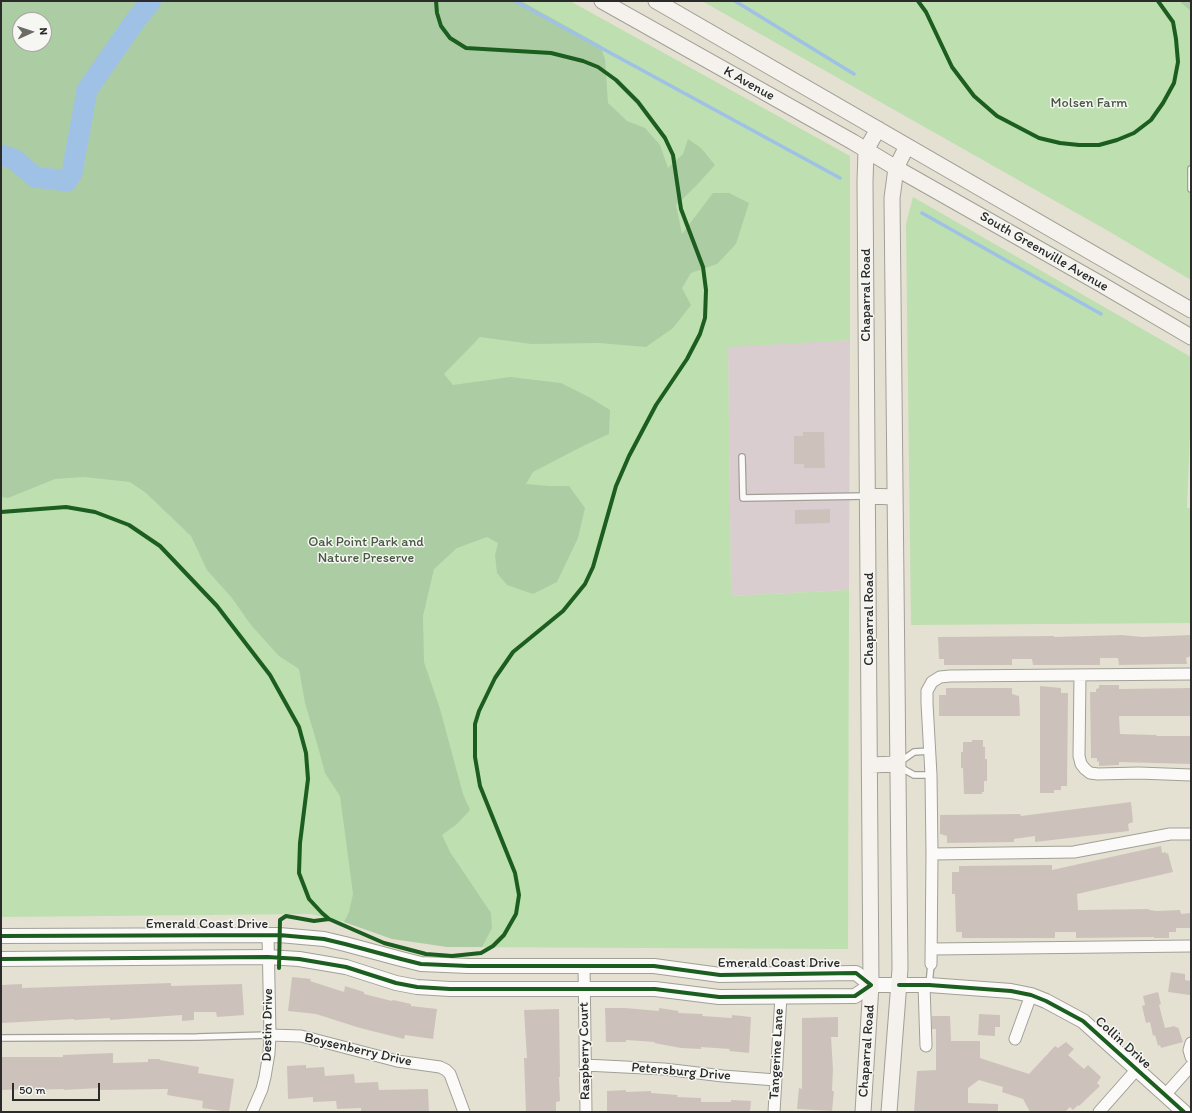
<!DOCTYPE html>
<style>
body{margin:0}
#map{position:relative;width:1192px;height:1113px;overflow:hidden;background:#e4e1d2;font-family:Itim,sans-serif}
canvas{display:block}
.frame{position:absolute;inset:0;border:2px solid #2b2b2b;pointer-events:none}
.north{position:absolute;left:12px;top:12px;width:40px;height:40px;box-sizing:border-box;background:#f6f6f2;border:1px solid #a5a5a2;border-radius:50%;rotate:87deg;font-size:11px;font-weight:700;line-height:16px;text-align:center;color:#2b2b2b}
.north::after{content:'';display:block;margin:auto;width:14px;height:18px;background:#6c6b65;clip-path:polygon(50% 0,100% 100%,50% 72%,0 100%)}
.scale{position:absolute;left:12px;top:1083px;width:88px;height:18px;box-sizing:border-box;border:2px solid #2b2b2b;border-top:0;padding-left:5px;font-size:12px;line-height:14px;white-space:nowrap;color:#2b2b2b;-webkit-text-stroke:3px #f6f6f2;paint-order:stroke}
</style>
<div id="map">
<canvas width="1192" height="1113"></canvas>
<div class="frame"></div>
<div class="north">N</div>
<div class="scale">50 m</div>
</div>
<script>
const context = document.querySelector('canvas').getContext('2d');
context.lineJoin = 'round';
function fillPath(path, color) {
  context.fillStyle = color;
  context.fill(path, 'evenodd');
}
function shape(rows) {
  const path = new Path2D();
  for (const r of rows) {
    path.moveTo(r[0], r[1]);
    for (let i = 2; i < r.length; i += 2) path.lineTo(r[i], r[i + 1]);
  }
  return path;
}
function trace(path, color, width, dash) {
  context.strokeStyle = color;
  context.lineWidth = width;
  context.lineCap = dash ? 'butt' : 'round';
  context.setLineDash(dash || []);
  context.stroke(path);
}
function drawText(font, color, halo, rows, align = 'center') {
  context.font = font + ' Itim,sans-serif';
  context.lineWidth = 3;
  context.setLineDash([]);
  context.textBaseline = 'middle';
  context.strokeStyle = halo;
  context.fillStyle = color;
  for (const [text, x, y, turn = 0] of rows) {
    context.save();
    context.translate(x, y);
    context.rotate((+turn || 0) * Math.PI / 180);
    context.textAlign = isNaN(turn) ? turn : align;
    if (halo) context.strokeText(text, 0, 0);
    context.fillText(text, 0, 0);
    context.restore();
  }
}
const industrial = shape([
 [850,340,849,590,731,596,728,346]
]);
const green = shape([
 [1,1,570,1,850,156,850,340,728,347,731,596,849,590,848,949,447,947,311,914,1,917],
 [20,20,44,20,44,44,20,44],
 [702,1,1191,1,1191,280,1110,232],
 [913,197,1191,357,1191,406,1187,508,1191,508,1191,623,911,625,906,224]
]);
const forest = shape([
 [1,1,521,1,600,45,605,59,608,103,627,121,645,128,660,145,668,168,683,154,688,139,701,148,715,165,695,187,676,205,682,234,713,193,729,193,749,203,736,244,717,264,691,273,682,288,691,305,673,328,646,347,599,343,531,344,480,337,444,374,453,385,510,377,561,383,589,397,610,410,609,434,583,446,533,472,526,484,549,486,569,486,585,508,578,538,557,582,533,594,507,585,497,573,495,555,498,543,487,537,457,548,434,569,423,616,424,662,440,709,463,794,470,810,457,824,442,835,450,852,491,913,492,928,482,947,447,947,392,939,344,922,349,912,353,894,340,796,325,773,318,747,305,703,299,669,279,656,251,625,232,598,207,570,191,536,146,493,130,482,84,477,55,479,8,498,1,497],
 [20,20,44,20,44,44,20,44],
 [1179,1,1191,1,1191,11]
]);
const stream = shape([
 [515,1,840,178],
 [735,1,854,74],
 [922,213,1101,314]
]);
const river = shape([
 [1,155,14,159,35,177,67,181,72,173,87,90,135,21,151,1]
]);
const building = shape([
 [803,432,824,432,825,468,804,468,804,464,794,464,794,436,803,436],
 [830,509,830,523,795,524,795,510],
 [1122,635,1142,637,1191,635,1191,656,1186,658,1187,664,1172,664,1119,665,1118,658,1100,658,1100,665,1033,665,1032,659,1012,659,1012,665,944,665,944,659,939,659,938,637,1054,636,1054,637],
 [1099,685,1119,685,1119,689,1191,688,1190,716,1119,716,1120,734,1157,735,1156,736,1190,736,1190,737,1191,737,1191,764,1119,762,1119,765,1099,766,1099,761,1097,762,1097,758,1091,758,1090,692,1096,692,1096,689,1099,688],
 [1040,686,1061,688,1061,693,1068,693,1067,786,1061,786,1061,790,1054,790,1054,793,1040,793],
 [946,688,1012,688,1012,694,1019,696,1020,716,939,716,939,695,946,695],
 [972,740,983,740,983,747,985,747,985,759,987,759,987,781,984,781,984,792,982,792,982,794,964,794,963,768,961,768,961,752,963,752,963,742,972,742],
 [1131,802,1133,822,1128,824,1129,831,1035,842,1035,836,1014,839,1014,842,947,843,947,836,940,834,940,815,1020,814,1021,816],
 [1161,846,1162,853,1166,852,1166,854,1168,853,1173,872,1077,894,1078,910,1149,909,1149,910,1157,911,1180,910,1181,914,1191,913,1191,928,1176,928,1176,932,1169,932,1169,938,1154,938,1154,937,1076,938,1076,932,1055,932,1055,938,962,938,962,932,956,932,955,894,952,894,952,872,959,872,959,866,1052,865,1052,870],
 [1171,972,1185,974,1185,980,1191,981,1190,995,1168,992],
 [292,977,311,979,310,981,344,992,345,986,364,992,364,994,392,1001,393,1000,411,1004,411,1006,437,1009,433,1039,405,1035,404,1039,360,1028,316,1014,288,1011],
 [171,983,171,986,242,984,244,1015,217,1017,216,1012,194,1012,194,1020,182,1021,182,1015,110,1020,110,1018,74,1020,74,1019,2,1023,1,985,22,984,22,988],
 [1158,992,1161,1004,1159,1005,1165,1028,1175,1026,1176,1028,1178,1027,1183,1042,1161,1048,1160,1045,1158,1046,1155,1035,1153,1036,1150,1022,1146,1023,1142,1006,1145,1005,1143,996],
 [605,1008,625,1008,659,1011,659,1008,679,1011,678,1013,703,1014,702,1016,732,1018,732,1015,751,1017,749,1053,729,1051,730,1049,701,1047,701,1049,681,1048,654,1043,655,1042,626,1040,626,1042,606,1042],
 [559,1009,560,1077,559,1077,560,1101,556,1102,556,1112,526,1112,524,1058,527,1058,524,1010],
 [979,1014,1000,1015,1000,1027,995,1027,995,1036,978,1035],
 [932,1016,950,1016,951,1041,980,1041,980,1058,1029,1074,1055,1046,1058,1048,1066,1042,1074,1049,1068,1055,1084,1069,1088,1065,1101,1077,1097,1083,1100,1086,1079,1106,1078,1105,1073,1110,1070,1107,1065,1112,1030,1112,1023,1099,1002,1092,1003,1087,979,1080,968,1088,968,1103,998,1104,998,1112,914,1112,917,1071,936,1070,936,1029,932,1029],
 [838,1017,838,1037,831,1037,833,1069,832,1091,834,1091,832,1111,797,1109,799,1088,802,1089,802,1018],
 [113,1053,113,1063,148,1062,148,1059,160,1059,160,1060,199,1067,198,1073,234,1079,229,1112,202,1108,203,1101,167,1095,168,1089,100,1090,100,1088,64,1090,64,1089,29,1090,29,1089,1,1090,1,1057,63,1057,63,1055],
 [306,1065,306,1068,324,1067,325,1076,354,1074,355,1083,378,1082,379,1090,428,1089,429,1112,361,1112,361,1108,337,1109,336,1101,313,1102,313,1097,288,1099,287,1066],
 [626,1090,626,1092,651,1091,651,1093,678,1095,677,1097,701,1098,701,1102,731,1102,731,1100,751,1101,750,1112,607,1112,607,1091]
]);
const service = shape([
 [1191,169,1191,189],
 [742,457,743,498,867,496],
 [930,751,914,752,897,764,905,770,914,775,931,775],
 [929,985,931,964],
 [1,1038,197,1037,270,1035]
]);
const minor = shape([
 [1080,675,1079,756,1081,764,1085,769,1090,773,1098,774,1139,773,1191,775],
 [932,854,1074,852,1170,834,1191,834],
 [932,949,1191,946],
 [931,964,932,854,931,775,927,703,927,691,932,682,940,677,950,676,1191,674],
 [584,965,586,1112],
 [924,985,926,1046],
 [270,1035,301,1036,397,1061,440,1067,446,1070,450,1074,464,1112],
 [1015,1039,1031,995],
 [1191,1043,1189,1050,1191,1057],
 [585,1065,664,1069,723,1076,776,1080],
 [1165,1095,1191,1066],
 [252,1112,262,1089,265,1077,269,1053,270,1035,268,935],
 [774,1112,781,996],
 [1099,1112,1137,1069]
]);
const tertiary = shape([
 [1,936,279,935,324,939,345,944,401,959,421,964,468,966,654,966,720,975,856,973,871,985],
 [1,959,268,957,299,959,346,967,396,983,417,987,450,989,655,989,719,997,855,996,871,985,929,985,1011,991,1031,995,1046,1001,1083,1021,1184,1112]
]);
const secondary = shape([
 [602,1,853,142,896,168,1099,283,1191,337],
 [656,1,1191,310],
 [867,496,895,497],
 [870,765,897,764],
 [863,1112,871,985,865,182,866,150,878,129],
 [889,1112,900,969,892,198,896,168,907,146]
]);
const cycleway = shape([
 [918,1,926,12,952,67,974,96,997,116,1039,138,1060,143,1079,145,1099,145,1117,140,1134,133,1151,120,1163,103,1174,83,1178,62,1176,39,1173,22,1158,1],
 [1,512,66,507,95,512,129,525,160,546,217,606,270,675,299,727,306,753,308,779,300,843,299,873,309,899,322,913,329,919,384,943,426,954,452,956,481,953,493,946,504,935,516,914,519,895,515,873,480,786,475,757,475,724,479,711,495,678,513,652,563,611,585,584,593,567,616,486,629,456,656,405,687,359,700,334,705,318,706,290,703,267,681,209,673,155,665,138,638,102,616,80,598,67,583,61,551,53,466,48,450,38,441,26,437,13,436,1],
 [1,936,279,935,324,939,345,944,401,959,421,964,468,966,654,966,720,975,856,973,871,985,855,996,719,997,655,989,450,989,417,987,396,983,346,967,299,959,268,957,1,959],
 [279,968,280,920,286,916,314,921,329,919],
 [899,985,929,985,1011,991,1031,995,1046,1001,1083,1021,1184,1112]
]);
const streetNames = [
 ["K Avenue",749,84,29],
 ["South Greenville Avenue",1044,252,30],
 ["Chaparral Road",866,295,-90],
 ["Chaparral Road",869,619,-90],
 ["Emerald Coast Drive",207,924],
 ["Emerald Coast Drive",779,963],
 ["Destin Drive",268,1025,-89],
 ["Collin Drive",1123,1043,42],
 ["Boysenberry Drive",358,1050,13],
 ["Raspberry Court",585,1051,-91],
 ["Chaparral Road",867,1051,-86],
 ["Tangerine Lane",777,1054,-87],
 ["Petersburg Drive",681,1072,5]
];
const parkNames = [
 ["Molsen Farm",1089,103],
 ["Oak Point Park and",366,542],
 ["Nature Preserve",366,558]
];
fillPath(industrial, '#d9cdcf');
fillPath(green, '#bedfaf');
fillPath(forest, '#accda3');
trace(stream, '#9fc1e6', 3.5);
trace(river, '#9fc1e6', 21);
fillPath(building, '#cdc2bb');
trace(service, '#a1a097', 8);
trace(minor, '#a1a097', 13);
trace(tertiary, '#a1a097', 16);
trace(secondary, '#a1a097', 17);
trace(service, '#fbfaf8', 5.5);
trace(minor, '#fbfaf8', 11);
trace(tertiary, '#fbfaf8', 14);
trace(secondary, '#f5f2ed', 15);
trace(cycleway, '#1b5e20', 4);
drawText('14px', '#2b2b2b', '#f6f6f2', streetNames);
drawText('14px', '#485845', '#f6f6f2', parkNames);
</script>
